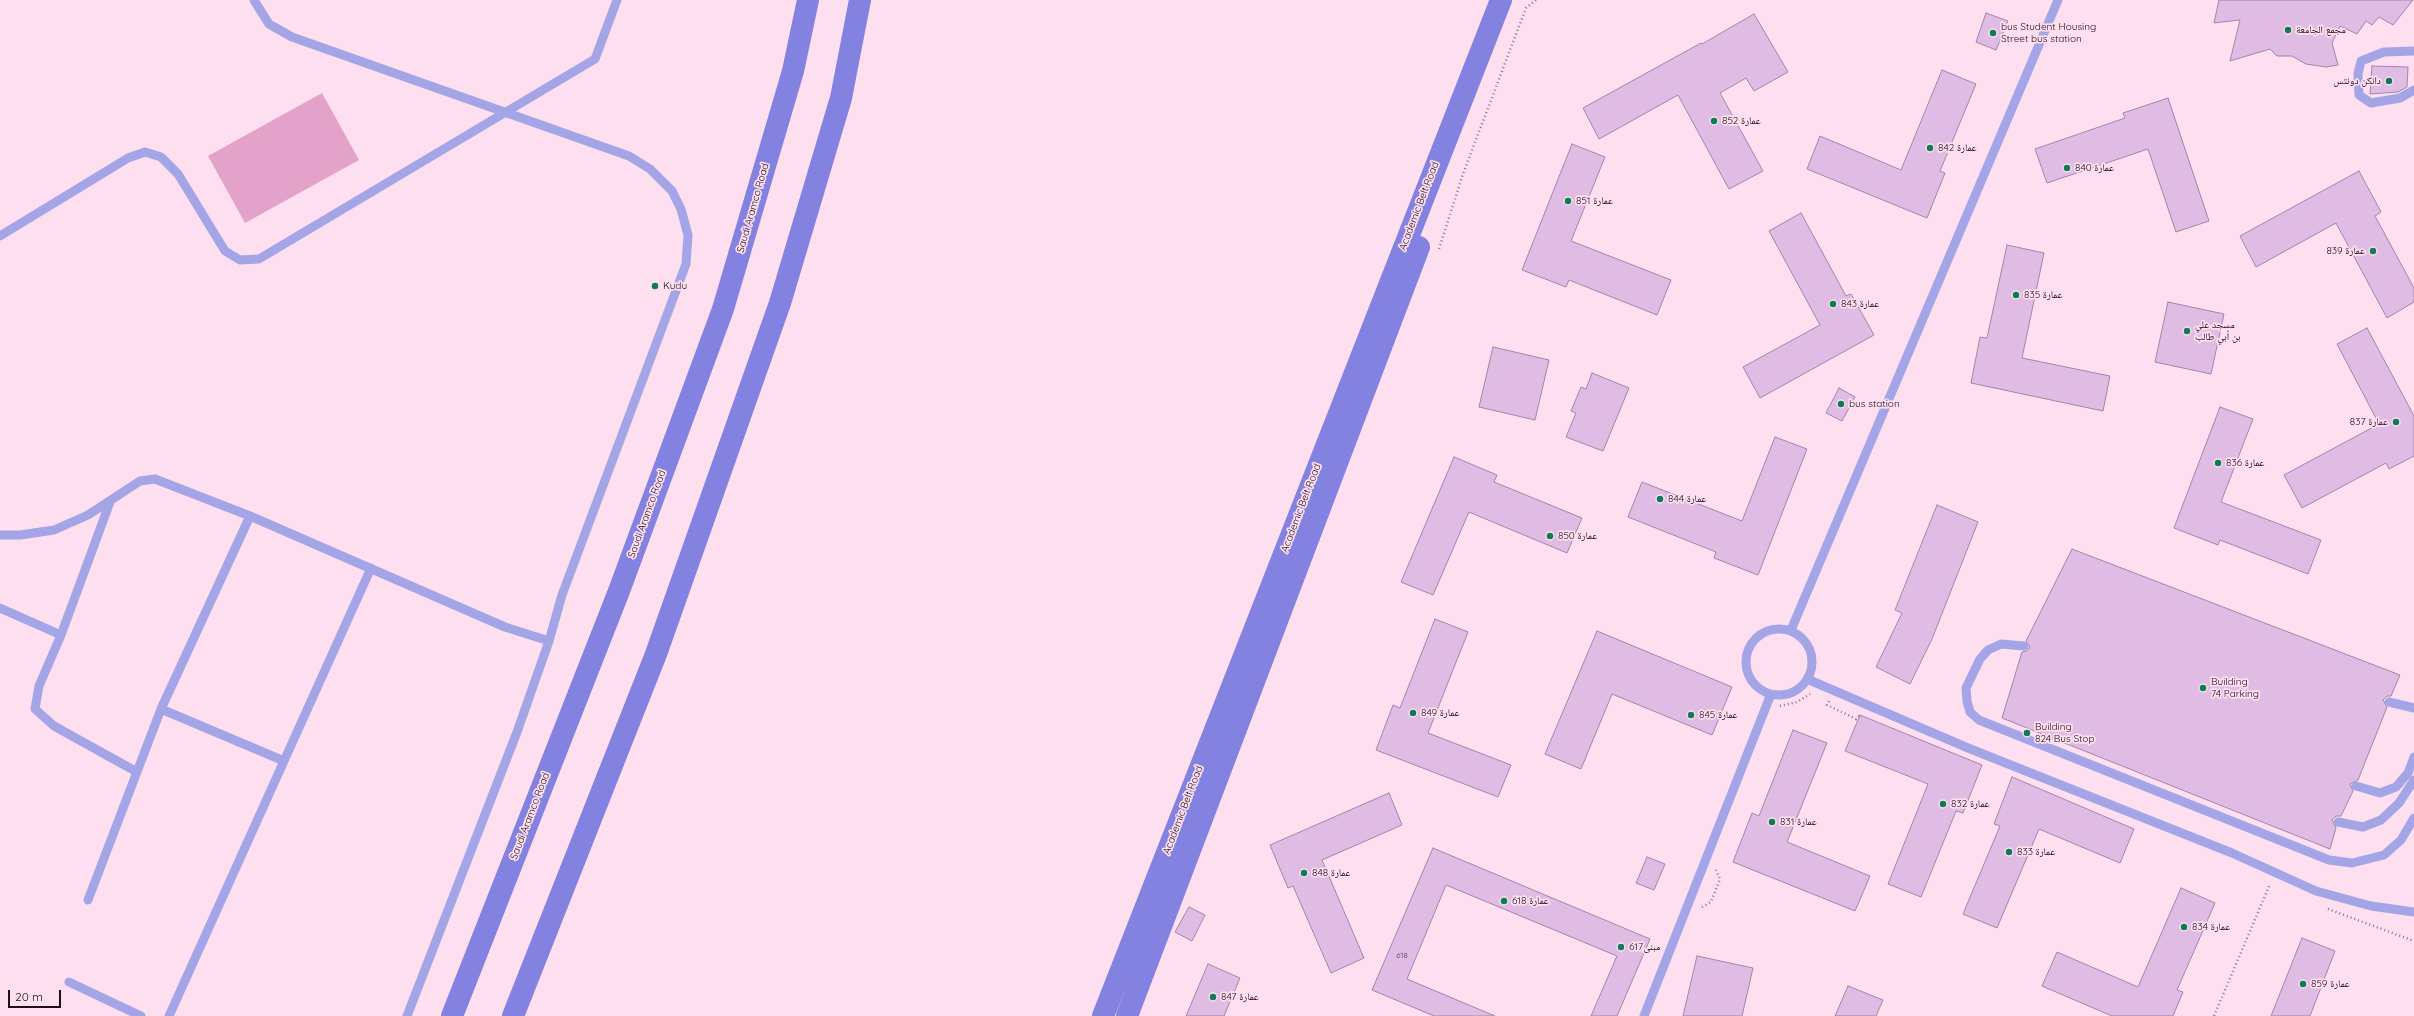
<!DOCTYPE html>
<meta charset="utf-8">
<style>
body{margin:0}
#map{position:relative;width:2414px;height:1016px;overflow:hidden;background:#fddff0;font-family:Quicksand,sans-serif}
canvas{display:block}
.scale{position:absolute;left:8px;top:990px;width:53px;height:18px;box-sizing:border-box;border:2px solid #1f0f19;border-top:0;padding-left:5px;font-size:12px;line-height:14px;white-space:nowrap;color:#1f0f19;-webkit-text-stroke:3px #fddff0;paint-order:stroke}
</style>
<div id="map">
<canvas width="2414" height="1016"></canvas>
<div class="scale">20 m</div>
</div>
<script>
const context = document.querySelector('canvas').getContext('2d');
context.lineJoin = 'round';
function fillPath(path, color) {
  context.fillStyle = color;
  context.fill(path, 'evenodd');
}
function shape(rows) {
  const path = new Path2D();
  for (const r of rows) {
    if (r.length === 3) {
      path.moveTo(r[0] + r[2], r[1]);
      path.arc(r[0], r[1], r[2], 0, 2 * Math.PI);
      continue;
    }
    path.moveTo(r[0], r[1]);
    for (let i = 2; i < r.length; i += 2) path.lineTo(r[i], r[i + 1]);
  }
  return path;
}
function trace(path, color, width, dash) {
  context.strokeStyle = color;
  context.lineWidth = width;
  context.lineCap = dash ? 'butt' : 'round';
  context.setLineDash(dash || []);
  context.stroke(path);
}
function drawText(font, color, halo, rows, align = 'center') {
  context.font = font + ' Quicksand,"Noto Naskh Arabic",sans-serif';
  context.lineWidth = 3.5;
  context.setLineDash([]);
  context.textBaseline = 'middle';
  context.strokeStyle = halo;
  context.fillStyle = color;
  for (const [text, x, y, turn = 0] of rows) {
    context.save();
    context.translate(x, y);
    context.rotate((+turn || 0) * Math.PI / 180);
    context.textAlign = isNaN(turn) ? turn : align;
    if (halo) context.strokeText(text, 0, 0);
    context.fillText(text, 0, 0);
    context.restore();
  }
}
const green = shape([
 [322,93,359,160,245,223,208,156]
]);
const building = shape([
 [2219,0,2413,0,2393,25,2379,17,2372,25,2366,21,2357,34,2340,26,2332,43,2338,65,2326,67,2306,64,2292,56,2277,56,2270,49,2230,61,2240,20,2214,23,2219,0],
 [1986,13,2008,21,1996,50,1976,42,1986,13],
 [1754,14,1788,72,1754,91,1746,78,1720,93,1763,171,1729,189,1678,95,1599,139,1583,108,1701,43,1702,44,1754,14],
 [2372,66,2408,67,2407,87,2398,92,2370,94,2372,66],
 [1942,70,1976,84,1940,171,1945,173,1927,218,1807,169,1820,136,1901,170,1942,70],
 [2168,98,2209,221,2176,232,2148,149,2047,183,2035,149,2125,118,2123,113,2168,98],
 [1572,144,1605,157,1571,241,1671,280,1657,315,1569,280,1566,287,1522,270,1572,144],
 [2359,171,2381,212,2375,216,2414,288,2414,302,2387,318,2336,223,2256,267,2240,236,2359,171],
 [1801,213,1846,296,1851,294,1874,335,1760,398,1743,367,1820,325,1769,231,1801,213],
 [2007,245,2044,253,2022,358,2110,376,2103,411,1971,383,1980,337,1987,338,2007,245],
 [2168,302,2224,314,2211,374,2155,362,2168,302],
 [2367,328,2414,416,2414,456,2389,469,2386,463,2302,508,2284,475,2379,424,2337,344,2367,328],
 [1493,347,1549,360,1535,420,1479,407,1493,347],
 [1592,373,1629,388,1603,451,1566,437,1576,413,1571,411,1581,387,1586,389,1592,373],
 [1839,388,1855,397,1842,421,1826,413,1839,388],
 [2220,407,2253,419,2221,502,2321,540,2308,574,2220,540,2218,545,2174,528,2220,407],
 [1775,437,1807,449,1758,575,1714,558,1716,552,1628,517,1642,482,1742,521,1775,437],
 [1454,457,1497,475,1494,482,1582,518,1567,553,1469,512,1433,595,1401,582,1454,457],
 [1937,505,1978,522,1932,639,1910,684,1876,667,1902,613,1895,610,1937,505],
 [2072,549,2400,675,2391,696,2387,696,2383,700,2387,707,2358,780,2350,784,2353,791,2341,816,2336,816,2332,820,2336,828,2330,849,2002,718,2022,652,2027,651,2030,647,2026,641,2072,549],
 [1435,619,1468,632,1428,733,1511,765,1498,797,1376,750,1393,705,1400,708,1435,619],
 [1597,631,1732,687,1712,735,1612,694,1581,769,1545,754,1597,631],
 [1860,715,1982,765,1963,813,1956,811,1921,897,1888,884,1928,784,1845,751,1860,715],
 [1793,730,1827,743,1787,842,1870,876,1855,911,1733,862,1752,813,1759,816,1793,730],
 [2012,777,2134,829,2120,863,2039,829,1997,928,1963,914,2000,826,1994,824,2012,777],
 [1389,793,1402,825,1322,860,1364,958,1331,973,1293,886,1288,888,1270,845,1389,793],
 [1433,848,1650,939,1617,1016,1591,1016,1617,956,1446,885,1407,979,1495,1016,1434,1016,1372,990,1433,848],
 [1647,857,1665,864,1654,890,1636,883,1647,857],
 [2181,888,2215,903,2177,990,2183,992,2173,1016,2112,1016,2042,986,2057,952,2138,987,2181,888],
 [1189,907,1205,915,1192,941,1175,932,1189,907],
 [2302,938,2335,951,2310,1016,2271,1016,2302,938],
 [1697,956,1753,968,1742,1016,1683,1016,1697,956],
 [1208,964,1240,978,1224,1016,1186,1016,1208,964],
 [1848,986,1883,1000,1876,1016,1835,1016,1848,986]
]);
const path = shape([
 [1439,249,1463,174,1526,8,1536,0],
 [1829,701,1827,705,1856,719,1860,715],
 [1780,706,1797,702,1810,694],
 [1702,907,1711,902,1720,879,1716,870],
 [2328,909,2414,941],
 [2214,1016,2270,884]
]);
const lane = shape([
 [2414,51,2384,52,2361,61,2358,74,2359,95,2371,103,2400,98,2414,90],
 [0,236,128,158,145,152,161,157,178,174,225,251,240,260,259,259,595,59,617,0],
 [0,535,20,535,54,530,88,515,140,481,155,479,250,516,505,627,549,641,562,595,686,264,688,235,681,209,672,191,650,169,629,156,292,37,269,24,254,0],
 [0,608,61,635,39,686,35,709,54,726,137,772],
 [1779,662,33],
 [1791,630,2058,0],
 [61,635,110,502],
 [2024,646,2001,644,1988,650,1980,659,1966,688,1967,701,1970,712,1979,720,2329,860,2352,863,2384,855,2401,840,2414,818],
 [1807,679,1968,748,2232,853,2316,891,2371,906,2414,912],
 [2389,702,2414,708],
 [161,709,284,761],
 [2356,786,2380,793,2396,787,2408,773,2414,757],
 [2338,822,2363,827,2381,820,2399,803,2414,780],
 [88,900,161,709,250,516],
 [69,982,141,1016],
 [169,1016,371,568],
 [407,1016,517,732,549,641],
 [1644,1016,1771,694]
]);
const secondary = shape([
 [452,1016,619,591,723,309,793,71,808,0],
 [513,1016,656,654,780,303,841,98,860,0],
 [1103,1016,1501,0],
 [1127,1016,1419,247]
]);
const markers = [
 [2288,30,4,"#107a55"],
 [1993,33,4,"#107a55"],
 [2389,81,4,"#107a55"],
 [1714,121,4,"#107a55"],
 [1930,148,4,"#107a55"],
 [2067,168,4,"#107a55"],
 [1568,201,4,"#107a55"],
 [2373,251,4,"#107a55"],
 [655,286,4,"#107a55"],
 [2016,295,4,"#107a55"],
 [1833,304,4,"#107a55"],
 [2187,331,4,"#107a55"],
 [1841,404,4,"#107a55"],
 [2396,422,4,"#107a55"],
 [2218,463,4,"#107a55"],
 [1660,499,4,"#107a55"],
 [1550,536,4,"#107a55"],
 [2203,688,4,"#107a55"],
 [1413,713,4,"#107a55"],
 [1691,715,4,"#107a55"],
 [2027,733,4,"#107a55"],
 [1943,804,4,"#107a55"],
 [1772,822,4,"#107a55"],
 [2009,852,4,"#107a55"],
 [1304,873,4,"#107a55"],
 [1504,901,4,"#107a55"],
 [2184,927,4,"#107a55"],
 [1621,947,4,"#107a55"],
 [2303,984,4,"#107a55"],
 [1213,997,4,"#107a55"]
];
const numberNames = [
 ["618",1402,956]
];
const poiNames = [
 ["bus Student Housing",2001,27],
 ["Street bus station",2001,39],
 ["مجمع الجامعة",2296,30],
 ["دانكن دونتس",2381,81,"right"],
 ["عمارة 852",1722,121],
 ["عمارة 842",1938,148],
 ["عمارة 840",2075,168],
 ["عمارة 851",1576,201],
 ["عمارة 839",2365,251,"right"],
 ["Kudu",663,286],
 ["عمارة 835",2024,295],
 ["عمارة 843",1841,304],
 ["مسجد علي",2195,325],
 ["بن أبي طالب",2195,337],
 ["bus station",1849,404],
 ["عمارة 837",2388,422,"right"],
 ["عمارة 836",2226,463],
 ["عمارة 844",1668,499],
 ["عمارة 850",1558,536],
 ["Building",2211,682],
 ["74 Parking",2211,694],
 ["عمارة 849",1421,713],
 ["عمارة 845",1699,715],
 ["Building",2035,727],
 ["824 Bus Stop",2035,739],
 ["عمارة 832",1951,804],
 ["عمارة 831",1780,822],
 ["عمارة 833",2017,852],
 ["عمارة 848",1312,873],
 ["عمارة 618",1512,901],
 ["عمارة 834",2192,927],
 ["مبنى617",1629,947],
 ["عمارة 859",2311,984],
 ["عمارة 847",1221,997]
];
const streetNames = [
 ["Academic Belt Road",1419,206,-69],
 ["Saudi Aramco Road",753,208,-74],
 ["Academic Belt Road",1301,508,-69],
 ["Saudi Aramco Road",647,514,-70],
 ["Academic Belt Road",1183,810,-69],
 ["Saudi Aramco Road",530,816,-69]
];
fillPath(green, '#e2a2c9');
fillPath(building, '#e0bce4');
trace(building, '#a483a8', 1);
trace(path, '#8e7784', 2.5, [1, 3]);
trace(lane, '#a3a5e6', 9);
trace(secondary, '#8382e1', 22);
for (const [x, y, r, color] of markers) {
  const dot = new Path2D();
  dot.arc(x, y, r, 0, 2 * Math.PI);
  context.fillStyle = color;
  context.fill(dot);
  trace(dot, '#fddff0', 1.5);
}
drawText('8px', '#4f3a4c', null, numberNames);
drawText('10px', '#1f0f19', '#fddff0', poiNames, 'left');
drawText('10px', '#1f0f19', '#fddff0', streetNames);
</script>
